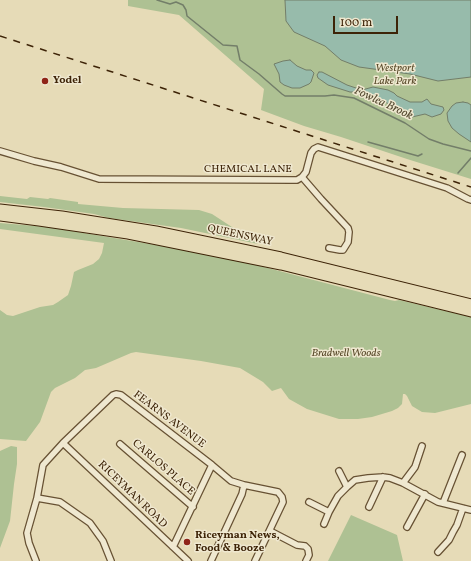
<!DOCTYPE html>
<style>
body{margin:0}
#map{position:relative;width:471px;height:561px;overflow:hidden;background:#e6dbb7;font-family:Vollkorn,serif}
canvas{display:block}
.scale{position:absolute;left:333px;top:16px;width:65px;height:18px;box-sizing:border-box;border:2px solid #3d2307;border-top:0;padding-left:5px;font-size:12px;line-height:14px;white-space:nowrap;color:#3d2307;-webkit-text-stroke:3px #efe8d0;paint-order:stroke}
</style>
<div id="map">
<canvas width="471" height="561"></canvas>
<div class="scale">100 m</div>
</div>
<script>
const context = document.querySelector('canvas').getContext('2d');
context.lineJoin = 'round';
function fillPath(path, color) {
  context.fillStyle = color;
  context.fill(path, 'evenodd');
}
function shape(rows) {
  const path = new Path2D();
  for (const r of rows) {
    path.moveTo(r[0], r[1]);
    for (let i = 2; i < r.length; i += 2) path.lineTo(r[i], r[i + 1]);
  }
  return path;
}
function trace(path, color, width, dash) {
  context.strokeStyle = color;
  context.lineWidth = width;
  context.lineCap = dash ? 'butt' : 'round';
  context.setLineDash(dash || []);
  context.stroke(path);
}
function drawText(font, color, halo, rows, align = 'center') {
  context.font = font + ' Vollkorn,serif';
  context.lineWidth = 3;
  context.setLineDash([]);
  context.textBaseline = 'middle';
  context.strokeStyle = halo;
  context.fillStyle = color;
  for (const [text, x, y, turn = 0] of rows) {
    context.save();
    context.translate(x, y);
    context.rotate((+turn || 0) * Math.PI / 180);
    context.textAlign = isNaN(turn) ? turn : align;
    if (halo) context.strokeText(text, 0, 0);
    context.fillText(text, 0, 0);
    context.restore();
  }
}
const green = shape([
 [128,0,471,0,471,179,407,159,341,137,304,126,261,110,264,89,179,15,128,6],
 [0,196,27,199,30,197,48,199,50,198,78,202,78,204,123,208,199,210,212,214,258,244,181,228,109,218,94,214,44,207,0,202],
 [0,223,48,227,186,250,245,262,390,300,395,301,399,300,471,317,471,404,435,413,422,412,412,406,407,396,405,394,403,394,402,404,398,408,392,411,372,417,358,419,339,419,307,409,289,399,281,388,272,391,263,382,240,368,201,361,136,352,131,353,96,368,85,370,75,378,55,388,51,392,40,422,26,441,0,439,0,310,7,315,13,316,40,307,53,305,58,302,68,295,71,286,74,272,78,270,93,264,99,259,102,253,104,243,0,229],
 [11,446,17,447,17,464,14,484,10,521,0,548,0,451],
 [351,515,397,535,403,561,328,561]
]);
const water = shape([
 [285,0,471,0,471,77,438,81,410,74,359,67,341,60,325,46,294,32,286,21,285,0],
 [290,60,297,66,306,70,311,70,314,73,311,82,309,84,300,88,292,88,284,85,280,82,279,74,274,64,283,61,290,60],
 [319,72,322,72,347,85,362,90,373,87,388,90,394,93,397,96,410,102,422,102,427,99,431,104,443,107,444,110,441,114,432,117,425,114,412,117,407,116,399,113,387,103,370,95,369,94,358,92,350,92,328,85,318,78,317,75,319,72],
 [463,102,468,103,471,105,471,142,459,134,452,128,448,121,447,113,452,106,456,103,463,102]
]);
const stream = shape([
 [157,0,170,4,176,2,183,5,186,10,187,16,223,45,237,46,240,60,259,74,282,94,285,96,325,96,334,95,354,98,405,123,429,139,443,144,471,151],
 [368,142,418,156,422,154],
 [458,173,471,158]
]);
const minor = shape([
 [0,151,34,161,61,167,99,179,292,180,297,180,302,177,306,172,311,153,314,149,318,147,447,188,468,199,471,200],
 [302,177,321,199,348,228,349,232,348,242,343,250,340,250,329,248],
 [63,443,188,561],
 [120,444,193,507],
 [339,471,347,487],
 [403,483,415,467,422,446],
 [37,498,60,502,90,523,103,541,111,561],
 [309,502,329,512],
 [443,503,462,455],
 [369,507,383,477],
 [324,524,329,512,338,496,347,487,355,480,368,478,383,477,390,478,403,483,438,502,471,510],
 [407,527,425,494],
 [270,531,297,545,305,546,308,549,309,555,306,561],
 [173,547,212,465],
 [438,552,449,540,453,532,457,525,463,508],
 [36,561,29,543,27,533,37,498,43,465,63,443,113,395,116,394,121,395,212,465,231,481,244,485,278,492,282,497,283,502,255,561],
 [211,561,242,494,244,485]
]);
const trunk = shape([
 [0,209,62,216,156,231,281,257,471,304],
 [0,216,39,221,128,234,281,265,471,312]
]);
const rail = shape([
 [0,36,471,187]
]);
const markers = [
 [45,81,4,"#8f2418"],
 [187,542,4,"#8f2418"]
];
const parkNames = [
 ["Westport",395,69],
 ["Lake Park",395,82],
 ["Bradwell Woods",346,354]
];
const poiNames = [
 ["Yodel",53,81],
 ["Riceyman News,",195,536],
 ["Food & Booze",195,549]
];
const streetNames = [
 ["CHEMICAL LANE",248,170],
 ["QUEENSWAY",240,236,12],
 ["FEARNS AVENUE",169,420,37],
 ["CARLOS PLACE",163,468,41],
 ["RICEYMAN ROAD",132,495,44]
];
const waterNames = [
 ["Fowlea Brook",383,104,25]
];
fillPath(green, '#aec193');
fillPath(water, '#97bbab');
trace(water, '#737e69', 1);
trace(stream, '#737e69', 1.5);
trace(minor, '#675133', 8);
trace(trunk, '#3d2307', 11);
trace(minor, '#efe8d0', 5.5);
trace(trunk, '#e6dbb7', 9);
trace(rail, '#3d2307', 1.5, [7, 7]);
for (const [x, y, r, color] of markers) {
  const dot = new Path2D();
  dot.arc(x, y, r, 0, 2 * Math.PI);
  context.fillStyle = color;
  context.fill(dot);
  trace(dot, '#efe8d0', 1.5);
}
drawText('italic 11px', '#594a2a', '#efe8d0', parkNames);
drawText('bold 11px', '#3d2307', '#efe8d0', poiNames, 'left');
drawText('11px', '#3d2307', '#efe8d0', streetNames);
drawText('italic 12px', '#544930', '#efe8d0', waterNames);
</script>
